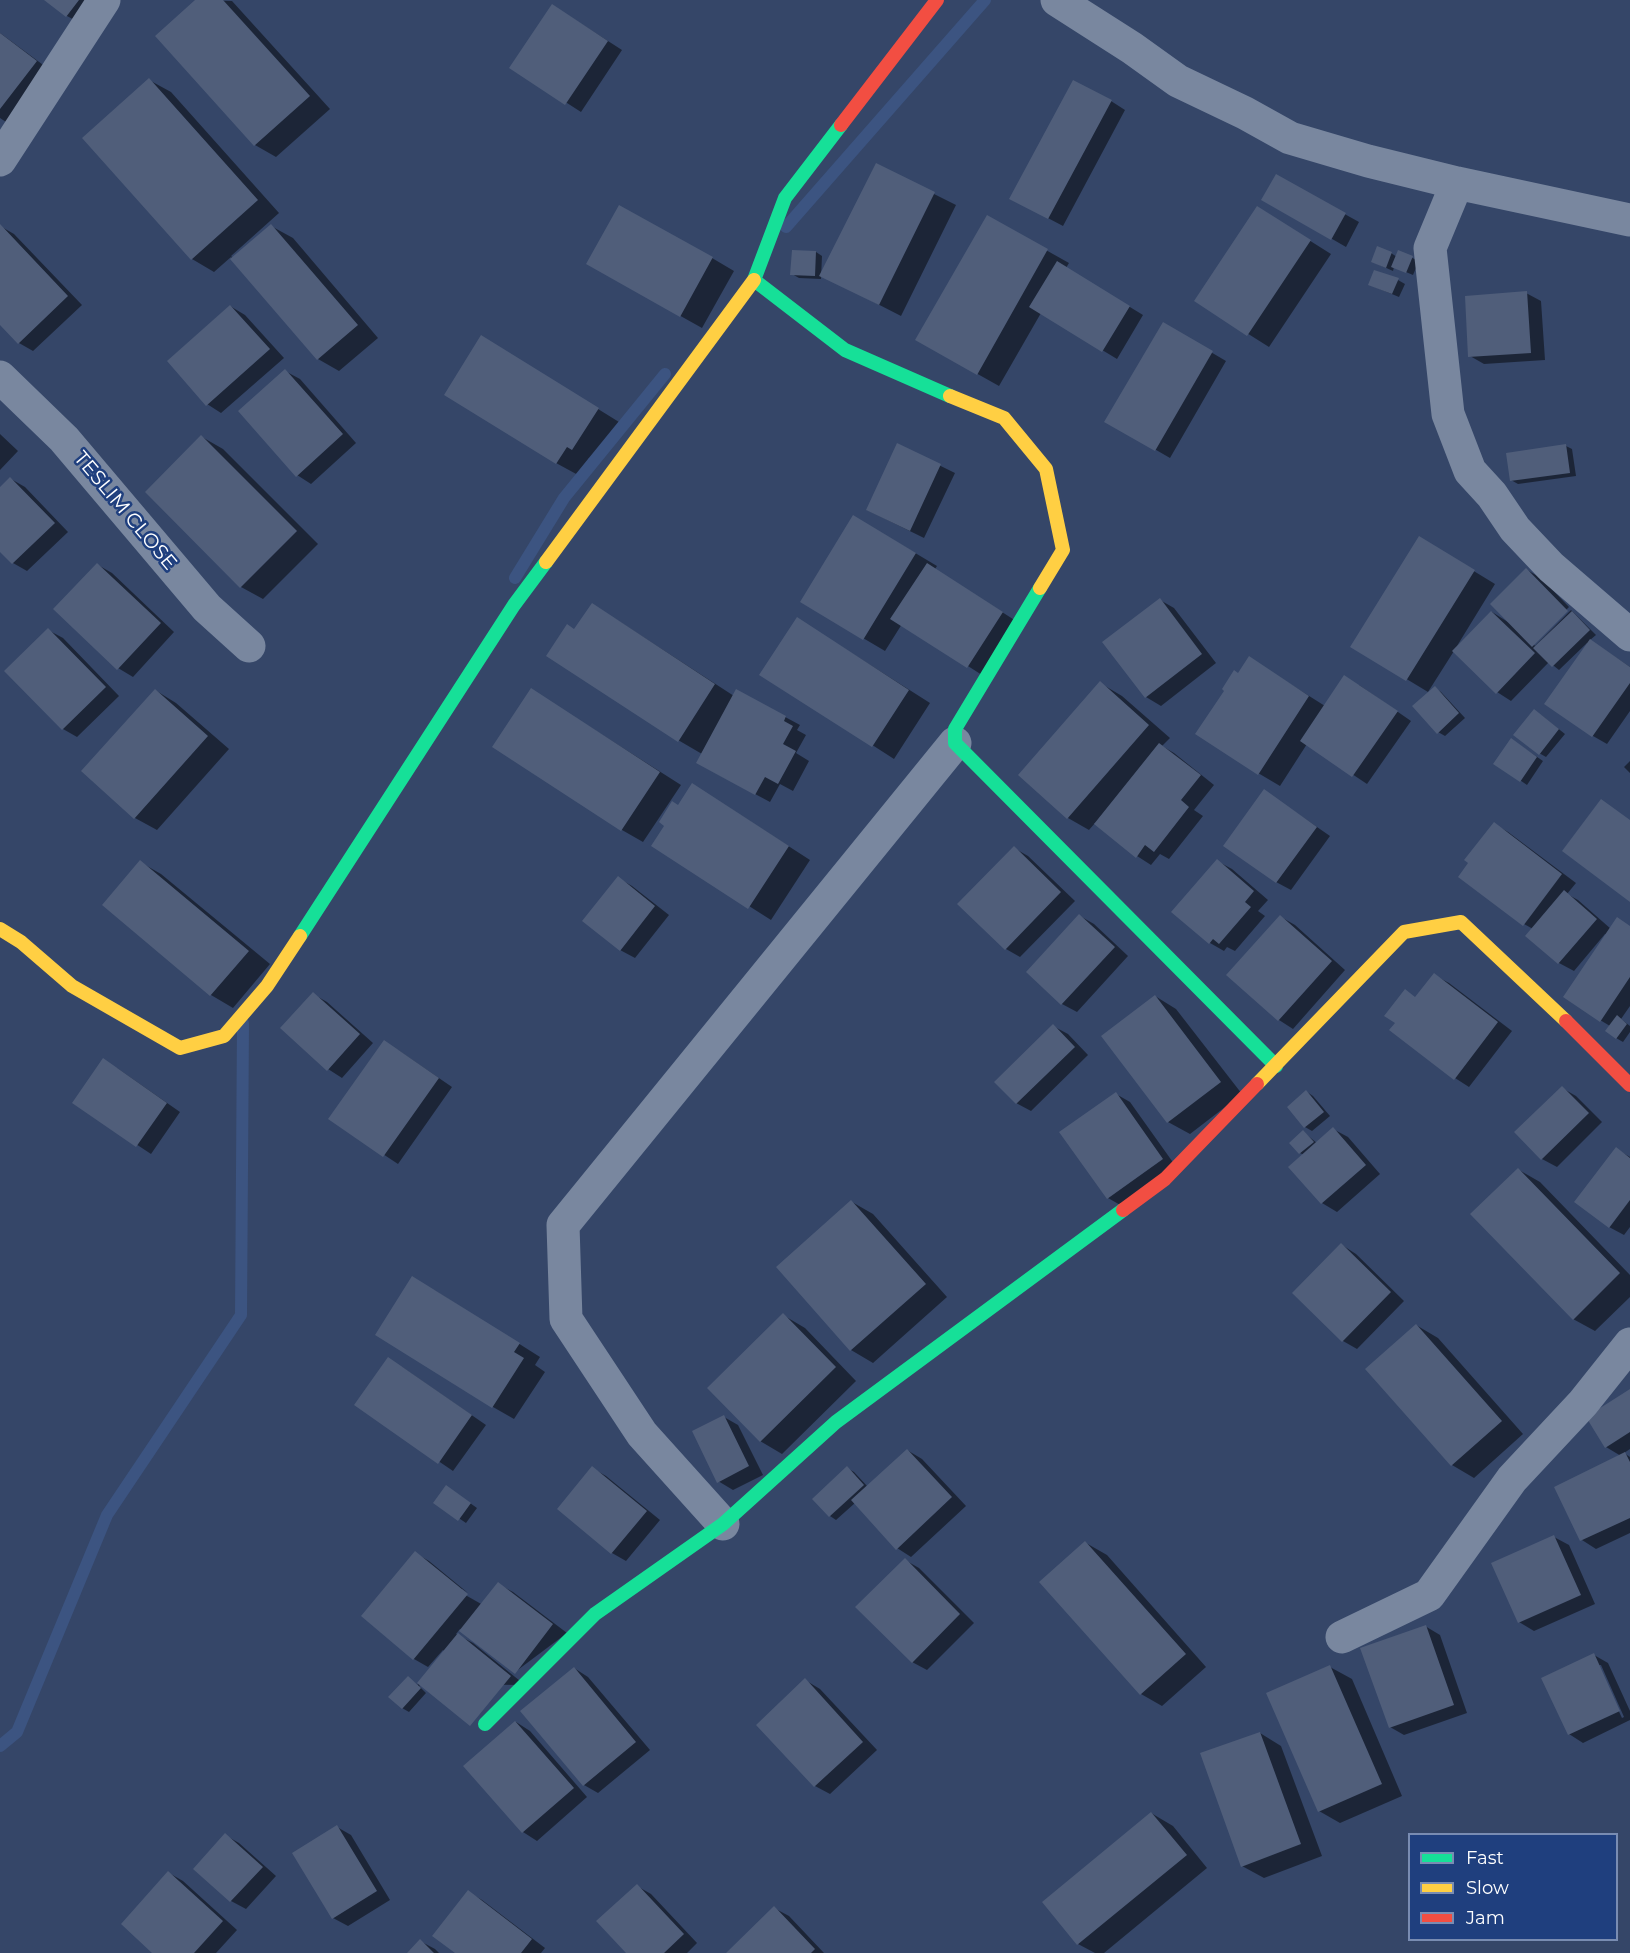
<!DOCTYPE html>
<style>
body{margin:0}
#map{position:relative;width:1630px;height:1953px;overflow:hidden;background:#354668;font-family:Montserrat,sans-serif}
canvas{display:block}
.legend{position:absolute;left:1408px;top:1833px;width:210px;height:108px;box-sizing:border-box;background:#1f3f7e;border:2px solid #798cb2;margin:0;padding:8px 10px;list-style:none;font-size:18px;color:#fff}
.legend li{display:flex;align-items:center;gap:12px;height:30px}
.legend b{width:30px;border:2px solid #798cb2}
</style>
<div id="map">
<canvas width="1630" height="1953"></canvas>
<ul class="legend">
<li><b style="height:8px;background:#16e098"></b>Fast</li>
<li><b style="height:8px;background:#ffcf43"></b>Slow</li>
<li><b style="height:8px;background:#f24e42"></b>Jam</li>
</ul>
</div>
<script>
const context = document.querySelector('canvas').getContext('2d');
context.lineJoin = 'round';
function fillPath(path, color) {
  context.fillStyle = color;
  context.fill(path, 'evenodd');
}
function shape(rows) {
  const path = new Path2D();
  for (const r of rows) {
    path.moveTo(r[0], r[1]);
    for (let i = 2; i < r.length; i += 2) path.lineTo(r[i], r[i + 1]);
  }
  return path;
}
function trace(path, color, width, dash) {
  context.strokeStyle = color;
  context.lineWidth = width;
  context.lineCap = dash ? 'butt' : 'round';
  context.setLineDash(dash || []);
  context.stroke(path);
}
function drawText(font, color, halo, rows, align = 'center') {
  context.font = font + ' Montserrat,sans-serif';
  context.lineWidth = 5;
  context.setLineDash([]);
  context.textBaseline = 'middle';
  context.strokeStyle = halo;
  context.fillStyle = color;
  for (const [text, x, y, turn = 0] of rows) {
    context.save();
    context.translate(x, y);
    context.rotate((+turn || 0) * Math.PI / 180);
    context.textAlign = isNaN(turn) ? turn : align;
    if (halo) context.strokeText(text, 0, 0);
    context.fillText(text, 0, 0);
    context.restore();
  }
}
const shadow = shape([
 [46,0,111,0,89,28,67,16],
 [197,0,232,1,330,109,276,157,255,145],
 [566,14,622,50,581,112,511,67],
 [0,33,50,70,9,124,0,118],
 [149,80,171,92,279,213,231,256,233,258,271,226,293,238,378,338,339,371,318,359,231,257,214,272,192,259,84,138],
 [1111,101,1125,110,1063,226,1025,206],
 [876,165,956,205,901,316,821,275],
 [1276,176,1359,222,1346,247,1263,199],
 [1258,208,1331,254,1269,347,1196,301],
 [987,217,1069,263,1066,268,1143,315,1117,359,1041,313,999,386,917,340],
 [0,226,14,234,82,305,33,351,19,343,0,323],
 [816,252,822,256,821,279,799,278,792,274],
 [1399,252,1419,261,1413,275,1394,267,1393,271,1373,262,1391,253,1397,257],
 [712,258,734,271,702,328,609,276],
 [1398,280,1405,284,1399,297,1370,285],
 [1526,293,1541,301,1545,360,1484,364,1470,356],
 [230,306,245,315,284,358,221,413,207,404],
 [1163,324,1226,361,1170,458,1106,421],
 [503,350,619,422,595,461,589,458,578,475,556,463],
 [285,371,300,379,356,443,311,484,297,475],
 [0,434,18,451,0,470],
 [202,437,223,449,318,544,263,599,241,587,147,492],
 [898,445,955,473,924,538,867,510],
 [1566,446,1572,449,1576,476,1518,484,1511,480],
 [11,479,25,487,68,532,27,571,13,563,0,550,0,489],
 [875,529,937,566,935,569,1016,621,982,675,902,624,885,651,802,602],
 [1441,551,1495,584,1457,646,1492,612,1508,622,1527,570,1541,578,1569,607,1533,643,1535,646,1571,610,1596,635,1590,640,1630,667,1630,711,1607,744,1593,736,1587,643,1559,670,1549,662,1511,701,1497,692,1454,651,1428,692,1352,646],
 [98,565,112,573,174,632,133,677,118,668],
 [1160,600,1174,608,1216,663,1161,706,1146,697,1104,643],
 [614,618,734,696,737,691,800,725,797,730,806,735,796,753,809,761,793,791,780,784,770,802,712,771,702,754,678,740,575,630],
 [798,619,930,703,894,759,762,674],
 [48,630,63,638,119,696,77,737,63,729],
 [1249,658,1325,706,1359,685,1411,721,1367,784,1307,744,1280,786,1258,773,1239,675],
 [1100,683,1122,696,1170,738,1162,746,1174,753,1214,785,1194,810,1203,816,1169,859,1160,854,1151,865,1137,856,1095,823,1089,830,1068,818],
 [1435,688,1441,692,1465,718,1445,736,1438,732],
 [155,690,176,703,229,749,157,830,135,818,83,771],
 [532,690,681,785,643,842,622,830],
 [1541,715,1565,734,1546,757,1539,753],
 [1518,744,1543,761,1527,785,1495,763],
 [1630,761,1630,773,1624,767],
 [1265,791,1330,836,1291,890,1276,882],
 [714,798,810,860,771,920,653,845,678,807],
 [1494,824,1508,832,1576,883,1567,894,1578,900,1611,929,1630,926,1630,1006,1621,1019,1630,1026,1630,1032,1623,1042,1616,1038,1610,1026,1600,1020,1607,935,1605,934,1574,971,1559,963,1527,936,1533,929,1524,924],
 [1014,848,1028,856,1075,901,1020,957,1006,949],
 [1217,861,1232,869,1268,900,1258,911,1265,916,1235,951,1227,947,1224,951,1210,943],
 [140,862,161,874,270,964,233,1008,211,995,104,905],
 [618,878,632,886,669,915,635,958,620,950],
 [1080,916,1094,924,1128,956,1077,1012,1062,1004,1028,972],
 [1281,917,1295,925,1345,970,1293,1029,1279,1020],
 [1434,975,1449,983,1512,1031,1469,1087,1455,1078,1397,1023,1405,991,1416,998],
 [313,994,327,1002,373,1043,342,1078,328,1069],
 [1155,996,1176,1009,1242,1094,1190,1134,1168,1122],
 [1053,1026,1068,1034,1088,1055,1031,1111,1016,1103],
 [398,1050,452,1087,398,1164,330,1119],
 [117,1068,180,1112,151,1154,74,1103],
 [1562,1088,1576,1096,1602,1122,1557,1167,1542,1159,1516,1132],
 [1307,1092,1313,1096,1330,1116,1312,1131,1305,1127],
 [1116,1094,1130,1102,1177,1168,1122,1206,1108,1198],
 [1333,1129,1348,1137,1380,1174,1337,1212,1322,1203,1290,1167,1304,1155,1300,1153,1303,1132,1317,1143],
 [1616,1149,1630,1157,1630,1227,1624,1235,1609,1227],
 [1519,1170,1540,1182,1630,1275,1630,1297,1595,1331,1573,1319],
 [852,1202,873,1214,947,1297,873,1363,851,1350,778,1268],
 [1342,1245,1356,1254,1404,1301,1357,1349,1343,1341],
 [434,1290,540,1357,535,1365,545,1372,514,1419,493,1407],
 [783,1315,805,1328,856,1381,782,1454,760,1441],
 [1416,1325,1438,1338,1523,1434,1474,1478,1452,1465],
 [402,1367,486,1425,453,1471,356,1405],
 [1630,1391,1630,1449,1624,1453,1630,1457,1630,1533,1596,1549,1582,1540,1556,1488,1621,1456,1606,1447],
 [724,1417,738,1425,763,1475,733,1490,718,1481],
 [907,1450,922,1459,966,1506,911,1557,897,1548,855,1503,836,1520,830,1516,847,1468,854,1472,868,1487],
 [592,1468,606,1476,660,1520,626,1561,612,1553],
 [453,1491,477,1508,466,1523,435,1502],
 [1554,1537,1569,1545,1595,1604,1534,1631,1519,1622,1493,1564],
 [1086,1543,1107,1555,1206,1667,1162,1706,1141,1694],
 [415,1553,429,1561,468,1593,462,1589,460,1592,483,1605,498,1584,513,1592,567,1633,515,1672,460,1629,456,1634,473,1643,525,1685,421,1684,419,1686,426,1693,409,1712,402,1708,408,1678,418,1685,445,1652,443,1650,428,1667,414,1659,363,1616],
 [905,1560,919,1568,974,1623,927,1670,912,1662],
 [1425,1626,1440,1635,1467,1713,1404,1735,1390,1727],
 [1594,1655,1608,1663,1630,1711,1630,1720,1583,1743,1569,1734],
 [1597,1665,1601,1665,1624,1717,1622,1718],
 [1330,1667,1352,1679,1402,1796,1340,1823,1319,1811],
 [574,1668,588,1677,650,1750,598,1793,584,1785],
 [805,1680,820,1689,877,1750,830,1794,815,1786],
 [516,1722,530,1731,587,1797,537,1841,523,1832],
 [1260,1733,1281,1746,1322,1856,1264,1878,1242,1866],
 [1151,1813,1173,1826,1207,1868,1104,1953,1095,1953,1078,1944],
 [337,1827,351,1835,390,1900,348,1926,333,1918],
 [225,1835,239,1843,276,1876,246,1909,231,1901,195,1869],
 [169,1873,183,1881,237,1930,216,1953,155,1953],
 [637,1886,651,1894,697,1943,687,1953,628,1953],
 [468,1892,482,1900,545,1948,541,1953,457,1953],
 [774,1908,789,1916,824,1953,729,1953],
 [420,1941,435,1949,439,1953,409,1953]
]);
const stream = shape([
 [786,227,985,0],
 [515,578,564,498,665,374],
 [0,1746,17,1732,107,1515,241,1315,243,1023]
]);
const building = shape([
 [44,0,79,0,66,17],
 [195,0,223,0,310,96,254,146,155,36],
 [552,4,608,41,565,105,509,68],
 [0,33,37,61,0,109],
 [149,78,258,200,191,260,82,138],
 [1073,80,1112,100,1048,219,1009,199],
 [876,163,935,192,879,305,819,276],
 [1276,174,1346,213,1331,240,1261,200],
 [619,205,713,257,680,317,586,264],
 [1257,206,1311,240,1247,336,1194,301],
 [987,215,1048,249,977,375,915,340],
 [0,224,68,296,18,344,0,325],
 [271,224,358,325,317,360,230,259],
 [1377,246,1392,252,1386,268,1371,262],
 [792,250,816,251,815,276,790,275],
 [1398,250,1413,256,1406,273,1391,267],
 [1057,261,1130,306,1102,352,1029,307],
 [1374,270,1399,278,1392,294,1368,285],
 [1527,291,1531,353,1468,357,1465,296],
 [230,305,270,349,206,406,167,361],
 [1163,322,1213,351,1155,451,1104,422],
 [481,335,599,408,572,450,567,447,556,464,444,395],
 [285,369,343,434,296,477,238,411],
 [201,435,297,531,240,588,145,492],
 [897,443,941,464,910,531,866,510],
 [1566,444,1570,473,1510,481,1506,453],
 [10,477,55,523,12,564,0,552,0,487],
 [853,515,916,553,863,640,800,602],
 [1419,536,1475,570,1406,681,1350,647],
 [97,563,161,623,117,670,53,609],
 [927,563,1003,612,967,668,890,619],
 [1526,568,1568,611,1532,647,1490,604],
 [1160,598,1202,654,1145,698,1102,642],
 [592,603,715,684,678,742,546,656,567,624,574,629],
 [1491,611,1535,653,1496,694,1452,651],
 [1572,611,1590,630,1552,667,1533,648],
 [797,617,909,690,872,747,759,675],
 [48,628,106,687,62,730,4,671],
 [1590,639,1630,667,1630,683,1592,737,1544,704],
 [1249,656,1309,696,1258,775,1195,734,1224,691,1222,689,1234,670,1238,673],
 [1344,675,1398,711,1352,777,1300,741],
 [1100,681,1149,725,1067,819,1018,775],
 [1435,686,1459,713,1437,734,1412,706],
 [531,688,660,772,621,831,492,747],
 [155,689,208,736,134,819,81,771],
 [736,689,786,716,784,721,793,726,783,744,796,751,778,784,765,777,755,795,696,763],
 [1534,709,1559,729,1539,755,1513,735],
 [1511,738,1537,757,1520,782,1493,764],
 [1159,743,1201,775,1181,800,1189,807,1154,852,1145,845,1136,858,1094,824],
 [692,783,789,846,748,909,651,846,664,826,659,822,672,801,678,805],
 [1264,789,1317,827,1276,883,1223,846],
 [1601,799,1630,820,1630,902,1562,851],
 [1494,822,1562,874,1523,926,1458,877,1468,863,1464,860],
 [1014,846,1061,892,1005,950,957,904],
 [1217,859,1254,891,1245,902,1251,907,1219,944,1213,939,1209,944,1171,912],
 [140,860,249,951,210,996,102,905],
 [618,876,655,906,620,951,582,921],
 [1564,890,1597,919,1558,964,1525,936],
 [1079,914,1115,947,1061,1005,1026,972],
 [1280,915,1332,961,1278,1021,1226,975],
 [1617,917,1630,926,1630,977,1600,1022,1563,997],
 [1434,973,1498,1022,1454,1080,1389,1030,1395,1023,1384,1016,1405,989,1415,997],
 [313,992,360,1034,327,1071,280,1028],
 [1155,995,1221,1082,1167,1123,1101,1036],
 [1617,1015,1627,1024,1616,1039,1605,1031],
 [1053,1024,1075,1047,1016,1104,994,1082],
 [384,1040,439,1078,383,1157,328,1119],
 [103,1058,167,1103,136,1147,72,1103],
 [1562,1086,1589,1113,1541,1160,1514,1132],
 [1306,1090,1324,1112,1304,1128,1287,1107],
 [1116,1092,1163,1159,1107,1199,1059,1132],
 [1333,1127,1366,1165,1321,1204,1288,1167],
 [1303,1130,1314,1142,1299,1154,1289,1143],
 [1616,1147,1630,1158,1630,1200,1609,1228,1574,1202],
 [1518,1168,1620,1273,1573,1320,1470,1214],
 [851,1200,926,1284,850,1351,776,1267],
 [1341,1243,1391,1292,1342,1342,1292,1293],
 [412,1276,520,1343,514,1352,524,1358,492,1408,375,1335],
 [783,1313,836,1367,760,1442,707,1388],
 [1416,1324,1502,1421,1451,1466,1365,1369],
 [388,1357,472,1415,438,1464,354,1405],
 [1630,1389,1630,1432,1605,1448,1586,1417],
 [724,1415,749,1466,717,1483,692,1431],
 [907,1449,952,1497,896,1550,851,1500],
 [1625,1452,1630,1462,1630,1518,1580,1541,1554,1487],
 [592,1466,647,1511,611,1554,557,1509],
 [847,1466,864,1485,829,1517,812,1499],
 [446,1485,471,1503,458,1521,433,1503],
 [1554,1535,1581,1595,1518,1623,1491,1563],
 [1085,1541,1186,1654,1140,1695,1039,1582],
 [415,1551,468,1594,413,1660,361,1616],
 [905,1558,960,1614,912,1663,855,1607],
 [498,1582,553,1624,515,1674,459,1631],
 [1426,1625,1454,1705,1389,1728,1360,1648],
 [458,1633,511,1676,470,1726,417,1683],
 [1594,1653,1620,1711,1568,1735,1541,1678],
 [1330,1665,1382,1784,1318,1812,1266,1693],
 [574,1667,636,1742,583,1786,520,1711],
 [408,1676,421,1688,402,1709,388,1697],
 [805,1678,863,1742,814,1787,756,1725],
 [515,1721,574,1788,522,1833,463,1766],
 [1260,1732,1301,1844,1241,1867,1200,1753],
 [1151,1812,1187,1855,1077,1945,1042,1902],
 [337,1825,377,1891,332,1919,292,1853],
 [225,1833,263,1867,230,1902,193,1869],
 [168,1871,223,1921,194,1953,152,1953,121,1924],
 [637,1884,684,1934,664,1953,626,1953,596,1921],
 [468,1890,532,1939,521,1953,455,1953,432,1936],
 [774,1906,815,1949,811,1953,726,1953],
 [420,1939,434,1953,407,1953]
]);
const street = shape([
 [1057,0,1132,48,1178,81,1245,113,1290,138,1368,161,1457,183,1630,220],
 [0,160,104,0],
 [1457,183,1430,248,1448,414,1470,471,1492,495,1515,529,1551,567,1630,635],
 [0,377,64,439,207,608,249,646],
 [723,1524,642,1434,566,1319,563,1225,955,743],
 [1342,1637,1429,1595,1512,1479,1583,1403,1630,1344]
]);
const fast = shape([
 [841,125,785,198,754,280,845,350,950,396],
 [1040,588,955,729,955,743,1276,1066],
 [300,936,514,605,546,562],
 [485,1724,595,1614,723,1524,836,1422,1123,1210]
]);
const slow = shape([
 [950,396,1004,418,1046,469,1063,550,1040,588],
 [546,562,754,280],
 [0,929,21,942,72,986,180,1048,224,1036,267,986,300,936],
 [1257,1084,1404,932,1461,922,1566,1021]
]);
const jam = shape([
 [841,125,937,0],
 [1566,1021,1630,1085],
 [1123,1210,1165,1179,1257,1084]
]);
const streetNames = [
 ["TESLIM CLOSE",125,511,50]
];
fillPath(shadow, '#0007');
trace(stream, '#3c5481', 12);
fillPath(building, '#505e7a');
trace(street, '#79879f', 33);
trace(fast, '#16e098', 14);
trace(slow, '#ffcf43', 14);
trace(jam, '#f24e42', 14);
drawText('20px', '#fff', '#1f3f7e', streetNames);
</script>
